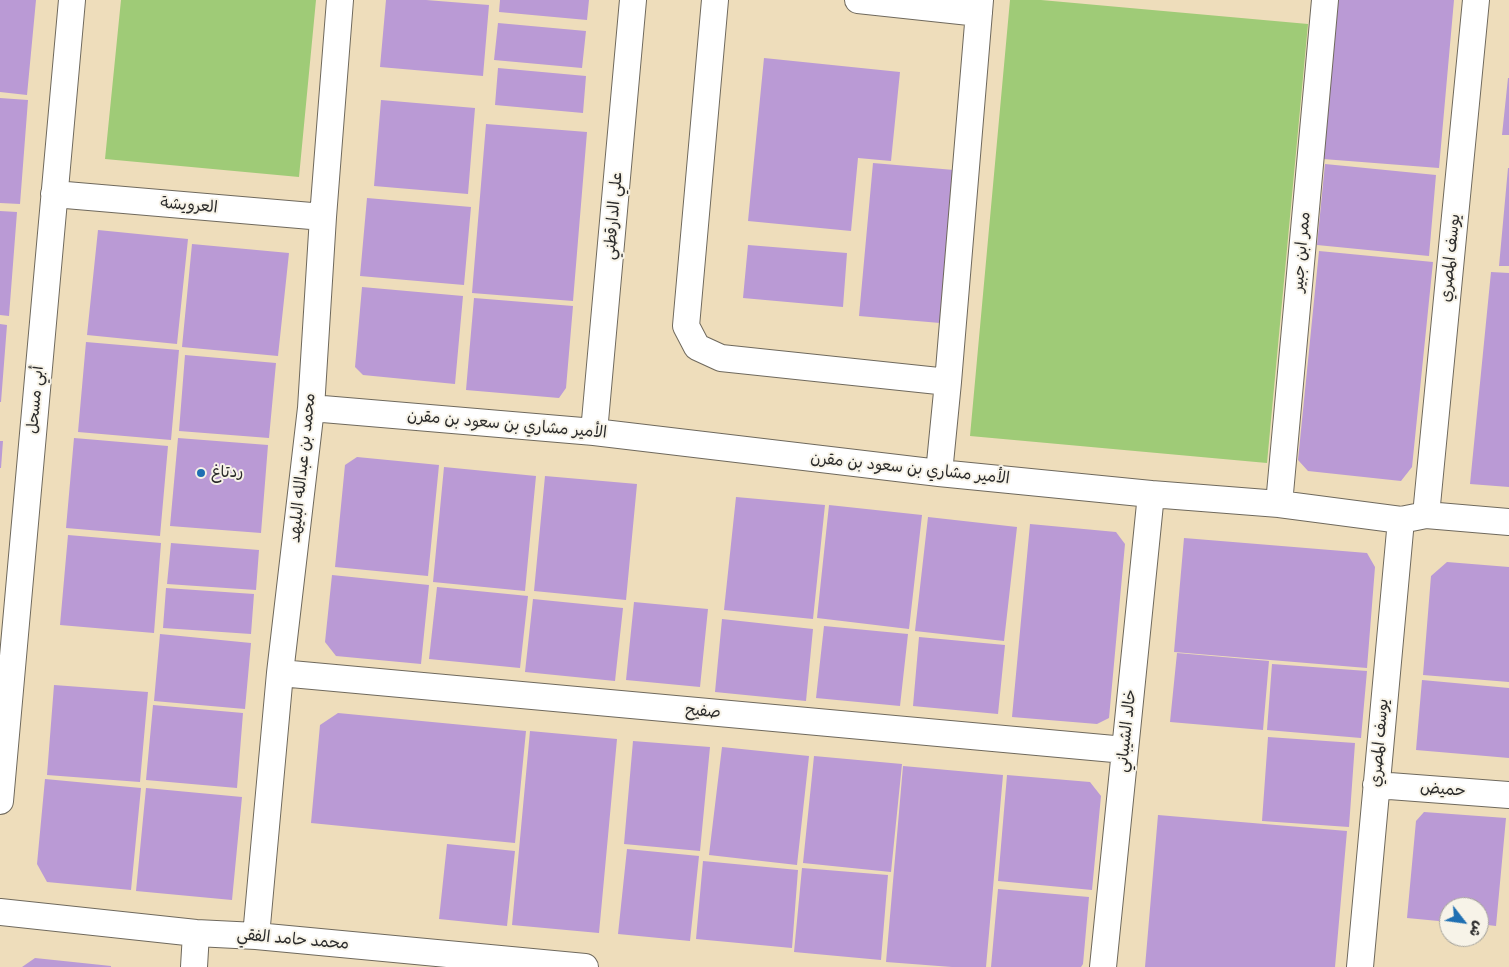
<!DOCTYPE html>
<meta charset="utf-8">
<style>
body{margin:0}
#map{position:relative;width:1509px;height:967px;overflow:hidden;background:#edb;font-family:Sriracha,"Playpen Sans Arabic",sans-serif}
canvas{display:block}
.north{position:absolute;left:1439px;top:897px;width:50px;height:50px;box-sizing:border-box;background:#f7f3e8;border:1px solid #a5a39c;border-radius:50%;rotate:120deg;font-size:14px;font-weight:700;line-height:20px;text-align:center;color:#2b2b2b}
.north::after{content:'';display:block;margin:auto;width:18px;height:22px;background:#1f6fb2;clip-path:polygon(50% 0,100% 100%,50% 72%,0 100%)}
</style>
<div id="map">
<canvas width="1509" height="967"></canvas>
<div class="north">ش</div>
</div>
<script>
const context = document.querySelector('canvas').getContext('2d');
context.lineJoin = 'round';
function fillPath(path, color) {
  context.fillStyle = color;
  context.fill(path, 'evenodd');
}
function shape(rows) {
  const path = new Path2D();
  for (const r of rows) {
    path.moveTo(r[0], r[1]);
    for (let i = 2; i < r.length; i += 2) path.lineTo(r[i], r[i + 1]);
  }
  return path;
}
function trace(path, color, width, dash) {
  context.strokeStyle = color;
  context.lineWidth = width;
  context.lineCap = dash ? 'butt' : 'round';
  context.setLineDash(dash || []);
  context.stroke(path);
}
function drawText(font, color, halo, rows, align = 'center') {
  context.font = font + ' Sriracha,"Playpen Sans Arabic",sans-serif';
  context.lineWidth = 4;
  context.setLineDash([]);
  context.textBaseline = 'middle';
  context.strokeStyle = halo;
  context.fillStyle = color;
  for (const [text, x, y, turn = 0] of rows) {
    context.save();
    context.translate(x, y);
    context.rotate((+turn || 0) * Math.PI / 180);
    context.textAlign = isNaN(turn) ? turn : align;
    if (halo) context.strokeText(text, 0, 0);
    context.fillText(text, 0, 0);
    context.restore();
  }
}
const green = shape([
 [121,0,316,0,299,177,105,159],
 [1010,0,1041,0,1308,24,1267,463,970,436]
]);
const building = shape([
 [0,0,36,0,27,95,0,92],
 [386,0,426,0,489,5,483,76,380,67],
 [500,0,589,0,587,20,499,12],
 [1337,0,1454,0,1439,168,1323,159],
 [498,23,586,31,582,68,494,60],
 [764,58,900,72,891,161,858,158,851,231,748,221],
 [498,68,586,76,583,113,495,105],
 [1508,78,1509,78,1509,135,1502,135],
 [0,98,28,100,20,204,0,203],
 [381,100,475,108,468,194,374,186],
 [486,124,587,132,573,301,472,293],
 [873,163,954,170,940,323,859,316],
 [1325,164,1436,175,1429,256,1317,245],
 [1508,168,1509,168,1509,266,1499,266],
 [367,198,471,207,464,285,360,276],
 [0,211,17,212,9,316,0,315],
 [98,230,188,239,177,344,87,335],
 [192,244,289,253,278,356,182,347],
 [748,245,847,253,843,307,743,298],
 [1319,251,1433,262,1412,467,1401,481,1308,471,1298,460],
 [1491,272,1509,273,1509,487,1470,484],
 [362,287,463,296,455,384,363,375,355,367],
 [474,298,573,306,566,388,559,398,466,390],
 [0,324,7,325,1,402,0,402],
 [86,342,179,350,171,440,78,432],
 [185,355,276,363,269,438,179,431],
 [74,438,168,446,160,536,66,528],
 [178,438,268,445,261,533,170,526],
 [0,441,3,441,1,468,0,468],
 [357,457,439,465,428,576,335,567,345,465],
 [444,467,536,476,525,591,433,582],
 [545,476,637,484,626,600,534,591],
 [736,497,825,505,813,619,724,610],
 [829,505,922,515,909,629,817,618],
 [928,517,1017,527,1004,641,915,631],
 [1030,524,1116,532,1125,544,1109,718,1097,724,1012,717],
 [68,535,161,543,154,633,60,625],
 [1184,538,1367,553,1375,567,1367,668,1174,652],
 [171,543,259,550,256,590,167,584],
 [1447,562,1509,567,1509,682,1423,675,1431,576],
 [332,575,429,585,421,664,336,656,325,642],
 [437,587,528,596,520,668,429,659],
 [166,588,254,594,251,634,163,628],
 [533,599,623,608,615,681,525,672],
 [634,602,708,609,700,687,626,680],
 [722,619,813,629,806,701,715,692],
 [824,626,908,634,900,706,816,698],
 [160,634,251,643,245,709,154,701],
 [919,637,1005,645,998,714,913,706],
 [1177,653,1269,661,1263,730,1170,722],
 [1272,664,1367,671,1361,738,1267,730],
 [1422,680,1509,688,1509,758,1416,750],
 [54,685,148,692,140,782,47,775],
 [153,705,243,713,237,788,146,780],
 [338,713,526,731,515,843,311,823,320,725],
 [530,731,617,739,599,933,512,925],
 [1268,737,1355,743,1349,827,1262,821],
 [633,741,710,747,700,851,624,844],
 [722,747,809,756,797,865,709,855],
 [814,756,902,764,891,872,803,863],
 [903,766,1003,775,986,967,952,967,886,962],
 [1007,775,1090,782,1101,796,1092,890,998,881],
 [45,779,141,788,131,890,47,882,37,864],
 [146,788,242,797,232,900,136,891],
 [1424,812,1506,818,1496,926,1479,924,1479,907,1449,907,1449,922,1407,918,1416,821],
 [1158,815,1347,831,1335,967,1145,967],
 [447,844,515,851,507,926,439,919],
 [627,849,699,856,690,941,618,934],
 [703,861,798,870,792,948,696,939],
 [802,868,888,875,881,960,794,952],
 [998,889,1089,897,1083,964,1081,967,991,967],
 [35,958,111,966,111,967,22,967]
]);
const minor = shape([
 [715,0,686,326,697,347,721,358,948,382],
 [858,0,979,13],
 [54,194,323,217],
 [311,408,594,432,939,473,1151,494,1279,504,1401,520,1426,515,1509,522],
 [594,432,633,0],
 [939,473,948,382,980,0],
 [1279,504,1325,0],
 [1426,515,1476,0],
 [280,673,1125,750],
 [1376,785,1509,795],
 [0,801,72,0],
 [0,912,196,933,256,936,585,967],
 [256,936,280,673,311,408,323,217,340,0],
 [194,967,196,933],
 [1103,967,1151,494],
 [1360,967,1401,520]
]);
const markers = [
 [201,473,5,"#1f6fb2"]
];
const streetNames = [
 ["العرويشة",189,206,5],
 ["علي الدارقطني",614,216,-85],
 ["ممر ابن جبير",1302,252,-85],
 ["يوسف المصري",1451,258,-84],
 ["أبي مسحل",36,400,-85],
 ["الأمير مشاري بن سعود بن مقرن",507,425,5],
 ["محمد بن عبدالله البليهد",303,468,-84],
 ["الأمير مشاري بن سعود بن مقرن",910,469,6],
 ["صفيح",703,712,5],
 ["خالد الشيباني",1127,731,-84],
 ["يوسف المصري",1380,743,-85],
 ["حميض",1443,790,5],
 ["محمد حامد الفقي",293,940,5]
];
const poiNames = [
 ["ردتاغ",211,473]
];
fillPath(green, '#9fcb77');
fillPath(building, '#ba9ad5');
trace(minor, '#6f695d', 28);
trace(minor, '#fff', 26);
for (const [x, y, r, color] of markers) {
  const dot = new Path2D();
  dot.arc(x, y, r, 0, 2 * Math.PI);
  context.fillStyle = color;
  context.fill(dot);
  trace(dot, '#f7f3e8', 2);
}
drawText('16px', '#2b2b2b', '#f7f3e8', streetNames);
drawText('16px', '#2b2b2b', '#f7f3e8', poiNames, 'left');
</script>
